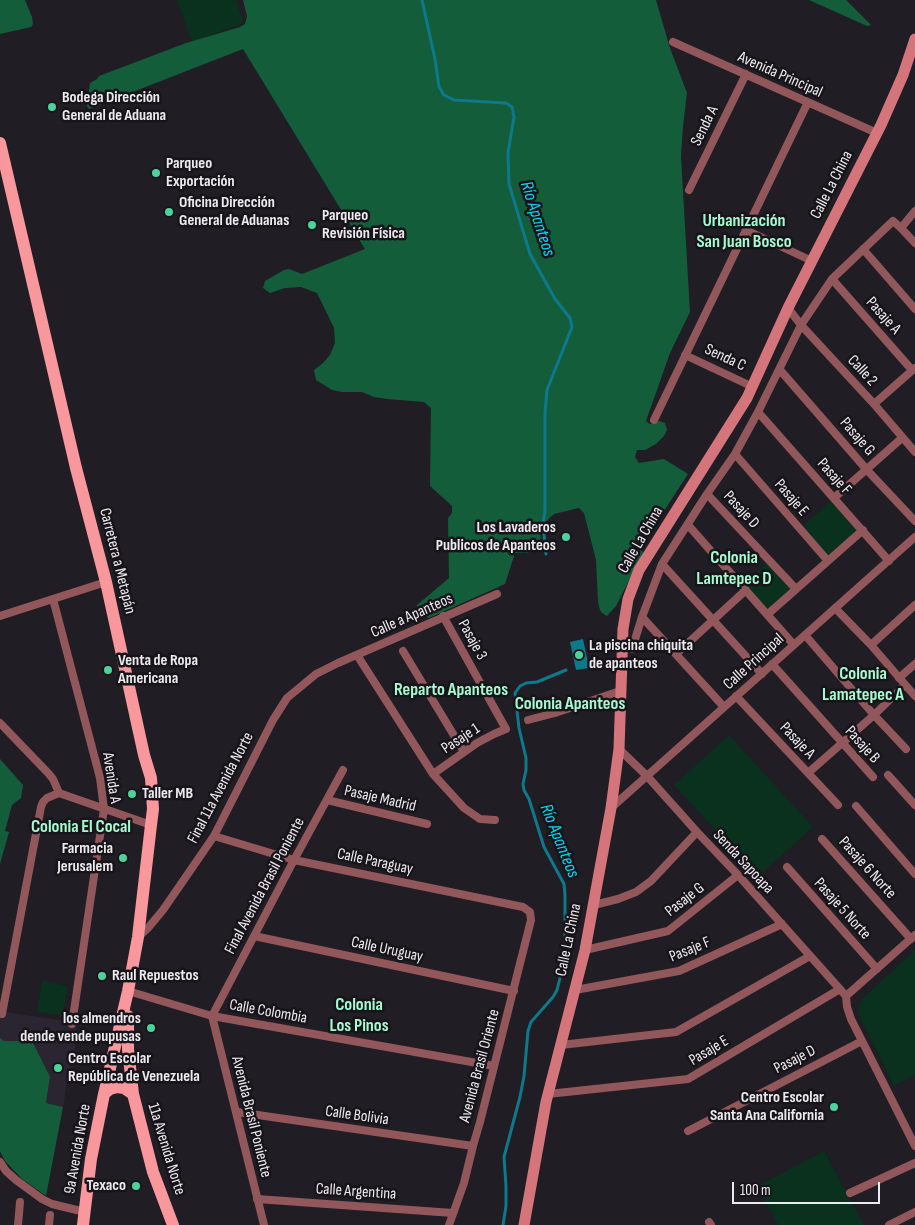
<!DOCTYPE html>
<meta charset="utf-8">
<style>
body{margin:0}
#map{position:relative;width:915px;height:1225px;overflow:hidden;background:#201d24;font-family:"Sofia Sans Condensed",sans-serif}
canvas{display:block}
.scale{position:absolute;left:732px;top:1182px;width:148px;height:22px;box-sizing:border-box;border:2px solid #eceaef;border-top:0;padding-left:6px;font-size:15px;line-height:18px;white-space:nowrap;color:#eceaef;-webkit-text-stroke:4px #17141a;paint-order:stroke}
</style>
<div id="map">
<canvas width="915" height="1225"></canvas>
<div class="scale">100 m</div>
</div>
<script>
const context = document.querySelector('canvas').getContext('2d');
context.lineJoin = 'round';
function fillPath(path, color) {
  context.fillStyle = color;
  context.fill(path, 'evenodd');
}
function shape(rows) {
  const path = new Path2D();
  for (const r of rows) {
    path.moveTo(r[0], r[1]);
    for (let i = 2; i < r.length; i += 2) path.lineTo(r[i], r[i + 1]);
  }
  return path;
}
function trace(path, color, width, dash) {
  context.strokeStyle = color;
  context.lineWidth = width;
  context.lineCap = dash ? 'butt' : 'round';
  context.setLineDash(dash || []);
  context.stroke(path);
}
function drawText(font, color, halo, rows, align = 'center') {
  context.font = font + ' "Sofia Sans Condensed",sans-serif';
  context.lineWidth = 5;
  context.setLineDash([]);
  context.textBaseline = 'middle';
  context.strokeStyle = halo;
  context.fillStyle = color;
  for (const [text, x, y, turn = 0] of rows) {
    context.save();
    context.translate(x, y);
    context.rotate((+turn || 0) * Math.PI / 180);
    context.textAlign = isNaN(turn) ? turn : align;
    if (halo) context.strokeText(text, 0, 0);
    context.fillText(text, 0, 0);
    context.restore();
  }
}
const built = shape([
 [0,1011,77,1023,74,1058,68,1078,63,1107,46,1103,50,1077,0,1038]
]);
const green = shape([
 [177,0,236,0,244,23,192,42],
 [834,498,863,530,828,561,800,529],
 [769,561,796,589,768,614,742,586],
 [729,735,813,827,758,877,674,785],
 [915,950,915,1075,894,1086,860,1018,858,1008,862,999],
 [42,981,68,986,63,1016,37,1012],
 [824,1151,864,1225,778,1225,758,1186]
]);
const forest = shape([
 [0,0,25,0,32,17,33,24,31,27,0,34],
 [243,0,656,0,670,48,687,93,683,126,681,157,690,312,670,353,646,421,650,424,659,421,665,423,667,430,664,436,656,444,645,450,637,450,635,457,639,463,664,459,688,474,640,548,643,553,616,606,607,616,602,613,600,610,598,602,596,560,584,513,579,508,554,514,540,527,541,544,528,553,515,553,505,584,429,618,424,616,419,612,417,605,449,578,448,518,452,513,452,506,430,486,431,408,424,402,387,399,374,397,362,392,342,392,332,390,316,380,314,370,323,363,330,355,335,343,334,328,317,293,301,287,285,288,270,293,263,288,265,281,284,270,289,269,302,274,365,249,243,49,89,109,87,106,90,83,97,79,99,76,186,43,240,27,245,24,247,16],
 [809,0,846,0,871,25,867,26],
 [0,759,23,785,21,798,12,805,5,831,9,832,0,864],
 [0,1038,4,1041,32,1041,50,1077,46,1103,63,1107,46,1196,21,1178,5,1161,0,1151]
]);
const water = shape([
 [583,639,589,668,576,670,570,642]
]);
const stream = shape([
 [422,0,435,59,439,87,444,95,454,100,506,103,512,107,514,117,508,153,509,184,530,254,555,299,570,318,572,327,547,390,545,412,545,511,543,524,546,554],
 [503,1225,506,1206,506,1186,504,1157,520,1097,524,1076,528,1031,531,1022,553,997,557,990,562,970,565,946,565,895,564,884,544,847,529,799,524,790,523,784,526,770,526,758,519,728,515,693,520,686,526,683,537,682,566,670]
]);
const street = shape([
 [673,42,877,133],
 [689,190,746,74],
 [901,228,915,243],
 [746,230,812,261],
 [863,249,915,309],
 [832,279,912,370],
 [788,308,801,325,874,404,915,452],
 [685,355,753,387],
 [780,370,867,470,915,521],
 [874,404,915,368],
 [758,412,889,561],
 [654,420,808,102],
 [735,454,828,561],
 [707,494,796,589],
 [834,498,902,438],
 [688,525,794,645],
 [662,564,762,674],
 [53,599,100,778,104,809,72,1024],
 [835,608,871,645,915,696],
 [768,614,863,530],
 [0,616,106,582],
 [642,617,724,707],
 [805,635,874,715,906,749],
 [871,645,915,605],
 [632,649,642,617,662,564,707,494,735,454,758,412,801,325,832,279,893,221,901,228,915,211],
 [403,651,464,752],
 [676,654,746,590],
 [357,655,433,774,464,808,480,819,495,820],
 [772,664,873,777],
 [899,678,915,664],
 [736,696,838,805],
 [528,720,555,713,620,691],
 [0,723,49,774,53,779,59,793],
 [619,749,647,776,697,832,738,875,846,996],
 [808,773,874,715,905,685],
 [433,774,477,743,494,734,506,729,497,713,443,616],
 [888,775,915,805],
 [59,793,151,825],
 [327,800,427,824],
 [856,806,915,874],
 [611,808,915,537],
 [214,836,294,860,523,907,530,912,531,920,480,1122,473,1146,464,1183,449,1225],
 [822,839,911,939],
 [787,867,877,969],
 [594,905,618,899,636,892,651,881,697,832],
 [254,936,514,991],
 [138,937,148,928,163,910,214,836,273,720,287,698,316,674,338,663,497,594],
 [585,950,668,931,738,875],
 [575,990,679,971,782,924],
 [128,991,212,1016,494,1066],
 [846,996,847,1007,851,1019,915,1146],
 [846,996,915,935],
 [2,1014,41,807,43,802,47,798,59,793],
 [561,1045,676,1032,810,956],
 [548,1094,688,1079,840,989],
 [237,1112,473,1146],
 [688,1131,862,1041],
 [0,1162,6,1171,16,1180,42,1199,52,1204,85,1212],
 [850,1193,915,1163],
 [257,1199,453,1213],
 [709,1222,711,1225],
 [18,1225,20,1202],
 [49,1225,50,1215],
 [264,1225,212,1016,294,860,343,770],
 [889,1225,915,1212]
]);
const secondary = shape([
 [524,1225,546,1102,585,950,611,808,619,749,623,629,628,599,639,570,747,398,788,308,881,125,903,75,915,39]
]);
const primary = shape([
 [0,143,76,468,106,582,144,755,151,778,153,809,151,825,138,937,128,991,104,1094,91,1159,83,1225],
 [128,1016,128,1049,133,1094,153,1172,173,1225],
 [104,1094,110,1089,117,1087,124,1088,133,1094]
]);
const markers = [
 [52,107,5,"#4cd39b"],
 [156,173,5,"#4cd39b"],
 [169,212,5,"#4cd39b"],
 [312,225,5,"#4cd39b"],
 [566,537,5,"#4cd39b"],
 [579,655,5,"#4cd39b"],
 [108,670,5,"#4cd39b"],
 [132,794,5,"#4cd39b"],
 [123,858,5,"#4cd39b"],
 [102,976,5,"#4cd39b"],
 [151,1028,5,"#4cd39b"],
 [58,1068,5,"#4cd39b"],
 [834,1107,5,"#4cd39b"],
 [136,1186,5,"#4cd39b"]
];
const streetNames = [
 ["Avenida Principal",780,75,24],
 ["Senda A",705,126,-64],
 ["Calle La China",832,185,-63],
 ["Pasaje A",883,316,48],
 ["Senda C",725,358,25],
 ["Calle 2",862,371,47],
 ["Pasaje G",857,437,49],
 ["Pasaje F",834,477,48],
 ["Pasaje E",791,498,49],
 ["Pasaje D",741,510,47],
 ["Calle La China",641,540,-60],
 ["Carretera a Metapán",117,561,76],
 ["Calle a Apanteos",412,616,-24],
 ["Pasaje 3",472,640,61],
 ["Calle Principal",754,662,-42],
 ["Pasaje 1",461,739,-33],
 ["Pasaje A",797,741,47],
 ["Pasaje B",862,745,48],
 ["Avenida A",111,778,81],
 ["Final 11a Avenida Norte",221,788,-62],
 ["Pasaje Madrid",380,799,13],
 ["Calle Paraguay",375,862,12],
 ["Senda Sapoapa",743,862,47],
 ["Pasaje 6 Norte",867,868,48],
 ["Final Avenida Brasil Poniente",265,886,-62],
 ["Pasaje G",685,900,-38],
 ["Pasaje 5 Norte",842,909,48],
 ["Calle La China",569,940,-78],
 ["Calle Uruguay",387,950,12],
 ["Pasaje F",690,950,-22],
 ["Calle Colombia",268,1012,10],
 ["Pasaje E",709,1051,-31],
 ["Pasaje D",795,1060,-27],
 ["Avenida Brasil Oriente",480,1066,-75],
 ["Calle Bolivia",357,1116,8],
 ["Avenida Brasil Poniente",251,1117,76],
 ["9a Avenida Norte",78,1149,-80],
 ["11a Avenida Norte",166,1149,73],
 ["Calle Argentina",356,1192,4]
];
const poiNames = [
 ["Bodega Dirección",62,98],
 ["General de Aduana",62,116],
 ["Parqueo",166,164],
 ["Exportación",166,182],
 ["Oficina Dirección",179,203],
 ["General de Aduanas",179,221],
 ["Parqueo",322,216],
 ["Revisión Física",322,234],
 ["Los Lavaderos",556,528,"right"],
 ["Publicos de Apanteos",556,546,"right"],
 ["La piscina chiquita",589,646],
 ["de apanteos",589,664],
 ["Venta de Ropa",118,661],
 ["Americana",118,679],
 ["Taller MB",142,794],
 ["Farmacia",113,849,"right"],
 ["Jerusalem",113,867,"right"],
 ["Raul Repuestos",112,976],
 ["los almendros",141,1019,"right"],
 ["dende vende pupusas",141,1037,"right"],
 ["Centro Escolar",68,1059],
 ["República de Venezuela",68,1077],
 ["Centro Escolar",824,1098,"right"],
 ["Santa Ana California",824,1116,"right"],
 ["Texaco",126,1186,"right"]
];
const waterNames = [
 ["Río Apanteos",537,219,72],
 ["Río Apanteos",559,841,68]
];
const neighbourhoodNames = [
 ["Urbanización",744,221],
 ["San Juan Bosco",744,242],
 ["Colonia",734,558],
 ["Lamtepec D",734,579],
 ["Colonia",863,674],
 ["Lamatepec A",863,695],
 ["Reparto Apanteos",451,690],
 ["Colonia Apanteos",570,704],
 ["Colonia El Cocal",81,827],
 ["Colonia",359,1005],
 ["Los Pinos",359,1026]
];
fillPath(built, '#2a2530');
fillPath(green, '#0a301e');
fillPath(forest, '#135d3b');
fillPath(water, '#0e798b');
trace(stream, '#0e798b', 3);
trace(street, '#91575a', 8);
trace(secondary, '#d3757b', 11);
trace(primary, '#f8979c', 12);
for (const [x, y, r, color] of markers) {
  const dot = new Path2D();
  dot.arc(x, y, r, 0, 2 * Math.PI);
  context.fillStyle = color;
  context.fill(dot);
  trace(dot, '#17141a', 2);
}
drawText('16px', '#eceaef', '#17141a', streetNames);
drawText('bold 16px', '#eceaef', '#17141a', poiNames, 'left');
drawText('italic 18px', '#00d9f8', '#17141a', waterNames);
drawText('bold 18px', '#a6fad0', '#17141a', neighbourhoodNames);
</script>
